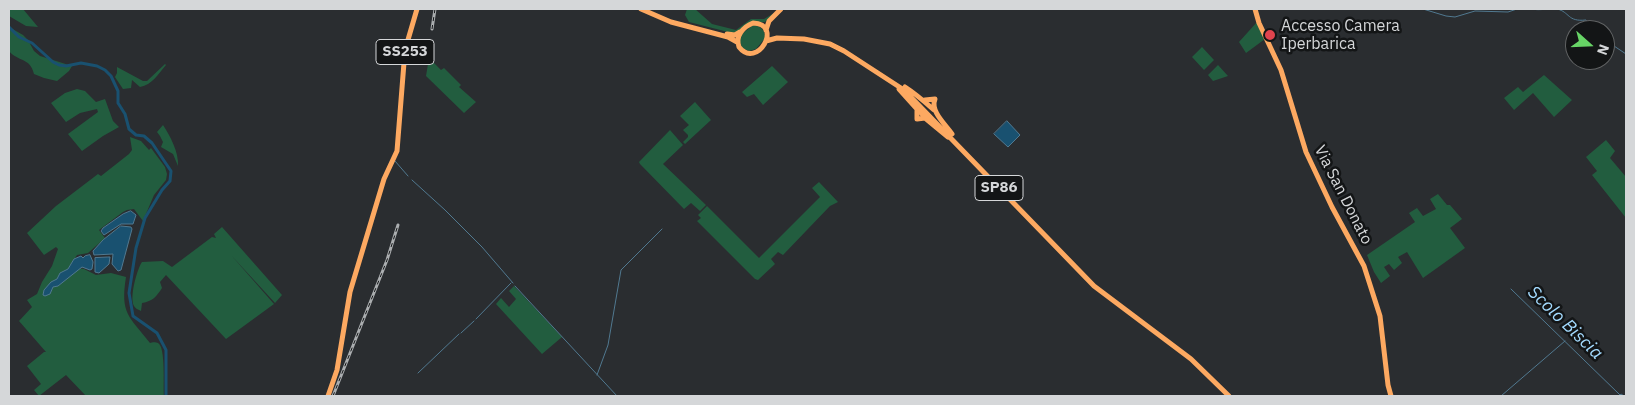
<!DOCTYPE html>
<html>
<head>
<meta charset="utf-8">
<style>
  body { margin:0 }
  #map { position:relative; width:1635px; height:405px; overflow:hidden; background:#2a2d30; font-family:"IBM Plex Sans",sans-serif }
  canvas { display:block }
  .frame { position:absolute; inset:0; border:10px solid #d5d7d9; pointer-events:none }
  .north { position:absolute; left:1565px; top:20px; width:50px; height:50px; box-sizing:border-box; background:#131516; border:1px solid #616364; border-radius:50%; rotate:110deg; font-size:14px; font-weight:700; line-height:20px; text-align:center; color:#d5d7d9 }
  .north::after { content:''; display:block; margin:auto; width:18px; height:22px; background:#67d466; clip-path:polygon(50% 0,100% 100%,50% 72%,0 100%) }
</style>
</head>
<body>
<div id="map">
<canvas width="1635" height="405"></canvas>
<div class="frame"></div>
<div class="north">N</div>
</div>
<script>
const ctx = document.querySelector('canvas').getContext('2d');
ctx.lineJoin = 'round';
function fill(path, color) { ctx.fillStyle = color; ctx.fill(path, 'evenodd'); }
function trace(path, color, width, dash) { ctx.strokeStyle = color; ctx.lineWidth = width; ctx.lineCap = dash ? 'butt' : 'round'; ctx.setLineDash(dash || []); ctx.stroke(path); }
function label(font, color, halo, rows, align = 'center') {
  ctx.font = font + ' "IBM Plex Sans",sans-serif'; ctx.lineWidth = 5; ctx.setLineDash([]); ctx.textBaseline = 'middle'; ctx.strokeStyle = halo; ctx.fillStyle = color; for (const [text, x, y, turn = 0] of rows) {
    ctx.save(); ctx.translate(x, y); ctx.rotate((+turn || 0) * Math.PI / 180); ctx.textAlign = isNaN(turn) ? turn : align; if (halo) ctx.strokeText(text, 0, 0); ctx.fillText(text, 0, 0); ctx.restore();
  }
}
fill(new Path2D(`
  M9,9H23L38,27L26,26L9,16Z
  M687,9H695L712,24L736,30L751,19H764L774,13L765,22H757L738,32L732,33L689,22L685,15Z
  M1257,22L1265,39L1246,53L1239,42Z
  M753,25C761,27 765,29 765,38L756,49L749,51L742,48L739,40L742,34Z
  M9,27L23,35L28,40L34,51L40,56L72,66L69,71L57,81L44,78L34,74C30,57 18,62 9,51Z
  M1202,47L1214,60L1204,70L1192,57Z
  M429,58L441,70L444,68L461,85L459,87L476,102L464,113L426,76Z
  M165,64L166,65C158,74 152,85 140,87L132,80L131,88L123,89L115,77L117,73V67L143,81H147Z
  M1218,65L1228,76L1213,81L1208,75Z
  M772,66L788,82L763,105L754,94L747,97L742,92Z
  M1544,75L1572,100L1554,117L1533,93L1514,110L1504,98L1518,87L1523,92Z
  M77,89L85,91L96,102L105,99L113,121L119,127L103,136L82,151L68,134L98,112L97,109L80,113L66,122L51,103L65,93Z
  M695,102L711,120L685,144L683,142L688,137V135L683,130L689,125L680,116Z
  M163,125C170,136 179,152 178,166L173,154L161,147L163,142L160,136L157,132Z
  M670,130L683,145L663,164L706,205L700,211L691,203L684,209L640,164L639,162Z
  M130,137L141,141L149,150L151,148L165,167L167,174L166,180L154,195L143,221L134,209L127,210L123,212L99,230L105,238L88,253L77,255L71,264L74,267L84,269L96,275L111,273L126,277C120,314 129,316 150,343C152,342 156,342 158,343C166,347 163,387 164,396H86L66,375L39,396L34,390L41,384L27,366L44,352H46L19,321L32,307L27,300L37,294L42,282L52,266L58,249L56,247L44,255L27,233L56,206L98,174L101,176L129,154L132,150Z
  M1606,140L1615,151L1610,158L1626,177V218L1592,175L1597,171L1586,157Z
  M819,182L838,202L830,206L783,255L778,252L771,259L775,264L758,280L755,279L697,221L701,218L698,215L707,206L759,258L820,197L812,188Z
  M1438,194L1447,205H1450L1462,219L1450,228L1465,248L1423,278L1407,252L1398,257L1402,263L1394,270L1389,264L1384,267L1390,276L1381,283L1374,272L1367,255L1415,222L1409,213L1417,208L1423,216L1436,209L1430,199Z
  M222,227L282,295L275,303L231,255L274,304L226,339L166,275L160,282L162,288C156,297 153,301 142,303L141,311C137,309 136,309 134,306C129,298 137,269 142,262L163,261L172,267L212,237L216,238L214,234Z
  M514,286L562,337L542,354L496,304L501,298L509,307L516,299L509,291Z`), '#225d3f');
const water = new Path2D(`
  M1007,121L1020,135L1008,147L994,134Z
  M131,211L136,215L133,224H121L104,235L101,231L103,228L123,214Z
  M121,226L131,227L132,229L121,270L118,271L112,264L113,254L94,255L93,251L103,240Z
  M90,255L93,262L92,269L90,270L82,267L58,286L53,287L50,294L45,296L43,295L44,290L51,282L57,279L60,273L68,269L74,259L81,256L83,258L85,256Z
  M108,257H110L109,264L99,273L95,272V258Z`);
fill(water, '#195170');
trace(water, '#517990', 1);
trace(new Path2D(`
  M1423,9L1446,16L1455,17L1475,11L1508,12L1517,9
  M1532,9C1540,11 1549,8 1557,9C1570,12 1567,22 1586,20L1592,30
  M1605,40L1626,54
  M395,161L408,176
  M412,180L445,210L482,247L513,283
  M515,286L617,396
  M1511,289L1619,394L1620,395L1621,394L1624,396
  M476,319L511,283
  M461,333L474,321
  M418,373L459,334
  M597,375L608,345L621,270L662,229
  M1501,396L1565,341`), '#517990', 1);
trace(new Path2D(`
  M9,27L19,37L32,43L53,62L59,65L66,66L81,63L97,66L105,70L111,76L118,91V103L125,114L129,129L136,135L144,136L152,143L171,171L170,181L162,190L145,218L136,248L129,293L133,316L157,333L166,350V396`), '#195170', 3);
trace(new Path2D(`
  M641,9L671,22L728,37L737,42
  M1255,9L1259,23L1281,70L1306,152L1332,207L1364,266L1380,316L1388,385L1391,396
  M753,23C784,24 757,70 739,47C735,36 743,27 753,23Z
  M766,30L769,21L781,9
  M727,34L735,35L740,32
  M766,41L777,38L804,39L830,44L844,51L904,90L1094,286L1191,359L1229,396
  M905,87C916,94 925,102 934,110
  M899,89L917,109V119L925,118
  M925,100L935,99C930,111 945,124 952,134
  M919,111L923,112L922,114L925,118L948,137
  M328,396L337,370L350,292L384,179L397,151L405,50L417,9`), '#fda961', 5);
const rail = new Path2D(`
  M432,29L435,9
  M333,396L387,260L398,225`);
trace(rail, '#abaeb0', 3);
trace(rail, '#131516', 1, [4]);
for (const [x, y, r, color] of [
  [1270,35,6,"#e0444e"]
]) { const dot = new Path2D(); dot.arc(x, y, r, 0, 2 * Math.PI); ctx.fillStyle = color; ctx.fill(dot); trace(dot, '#131516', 2); }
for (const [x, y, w] of [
  [405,52,58],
  [999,188,48]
]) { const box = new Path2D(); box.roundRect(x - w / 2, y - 12.5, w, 25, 4); ctx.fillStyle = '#131516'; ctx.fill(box); trace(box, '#d5d7d9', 1); }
label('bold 15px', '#d5d7d9', null, [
  ["SS253",405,52],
  ["SP86",999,188]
]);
label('16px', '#d5d7d9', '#131516', [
  ["Accesso Camera",1281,26],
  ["Iperbarica",1281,44]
], 'left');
label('16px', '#d5d7d9', '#131516', [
  ["Via San Donato",1343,195,63]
]);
label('italic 18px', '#a3dafe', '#131516', [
  ["Scolo Biscia",1565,323,44]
]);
</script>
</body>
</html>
